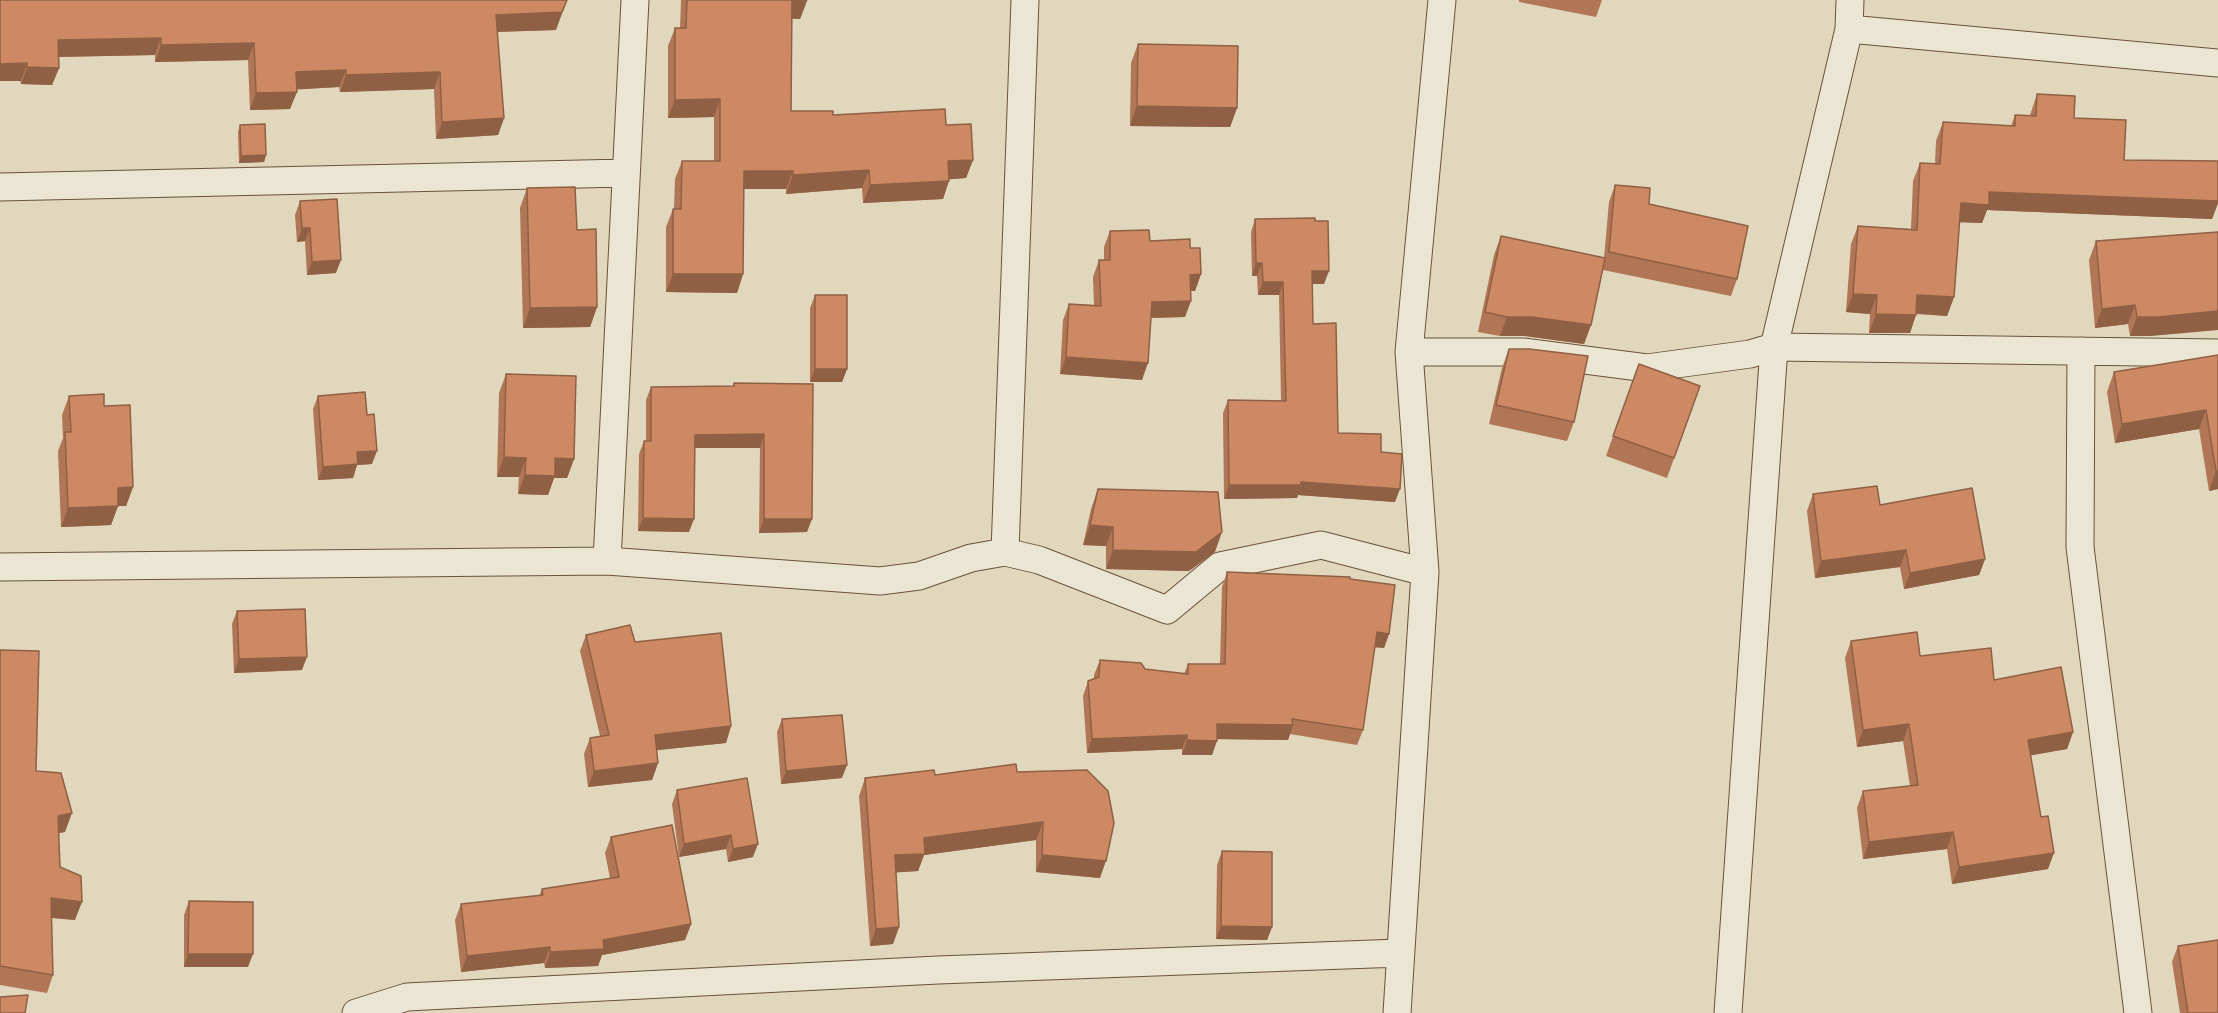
<!DOCTYPE html>
<html>
<head>
<meta charset="utf-8">
<style>
  body { margin:0 }
  canvas { display:block; background:#e0d7bc }
</style>
</head>
<body>
<canvas width="2218" height="1013"></canvas>
<script>
const ctx = document.querySelector('canvas').getContext('2d');
ctx.lineJoin = 'round';
function trace(path, color, width, dash) { ctx.strokeStyle = color; ctx.lineWidth = width; ctx.lineCap = dash ? 'butt' : 'round'; ctx.setLineDash(dash || []); ctx.stroke(path); }
function fill(path, color) { ctx.fillStyle = color; ctx.fill(path, 'evenodd'); }
const street = new Path2D(`
  M1849,29L2218,63
  M0,187L626,173
  M2081,351L2080,547L2138,1013
  M1409,352H1523L1647,368L1750,354L1774,347L2218,353
  M1005,552L1025,0
  M607,561L635,0
  M0,567L607,561L880,581L919,576L971,558L1005,552L1039,560L1167,610L1220,566L1321,545L1425,572
  M356,1013L407,997L938,970L1400,953
  M1397,1013L1425,572L1409,352L1442,0
  M1728,1013L1774,347L1849,29L1850,0`);
trace(street, '#6b513a', 29);
trace(street, '#ebe5d3', 27);
fill(new Path2D(`
  M0,0L556,30L497,32L504,118L498,135L436,139L434,89L340,92L339,87L297,89L290,109L250,110L248,60L155,62V55L59,57V68L52,85L21,84Z
  M681,0H807L800,19H792L791,111L946,125L973,160L966,178L949,179L943,199L863,203L862,188L786,194V189H744L743,274L737,293L666,292V227L673,209H674L675,179L682,161H714V117L668,118V46L675,28H680Z
  M1519,0H1602L1596,17L1519,2Z
  M1138,44L1237,108L1230,127L1130,126L1131,63Z
  M2037,94L2074,118L2124,160L2218,161V203L2212,219L1987,210L1982,223L1959,222L1954,297L1947,316L1916,314L1910,333H1869L1870,314L1846,312L1851,244L1858,226L1911,229L1913,181L1920,163L1935,164L1936,141L1943,122L2011,126L2015,115H2030Z
  M240,125L266,155L264,162L239,163L238,132Z
  M1615,185L1649,204L1737,279L1731,296L1603,270L1591,325L1584,344L1525,336H1500L1478,332L1494,255L1501,236L1604,258L1609,202Z
  M527,188L577,230L597,307L590,327L523,328L520,208Z
  M300,201L336,273L307,275L305,241L297,242L295,215Z
  M1255,219L1324,284H1312L1313,324L1338,433L1381,452L1395,502L1298,495L1297,498L1224,499L1223,413L1228,400L1281,401L1279,295H1258L1257,276H1252L1251,232Z
  M1110,231L1150,241L1190,248L1201,274L1195,291H1190L1185,317L1151,318L1142,380L1060,374L1063,320L1069,304L1094,305L1093,277L1099,260H1104V247Z
  M2218,232L2151,336H2130L2128,324L2095,328L2089,260L2096,241Z
  M815,295L847,369L842,382H810V308Z
  M1509,349L1574,422L1567,441L1489,424L1502,368Z
  M2218,355V489L2209,491L2199,429L2115,443L2107,392L2114,372Z
  M1639,364L1700,386L1667,478L1606,456Z
  M506,374L574,459L567,478H554L548,495L518,494L519,477H497L499,393Z
  M734,383L813,384L807,532L759,533L760,448H695L689,532L638,531L639,454L644,441H646V400L651,387L733,386Z
  M69,396L104,406L133,487L126,506H118L111,525L61,527L58,451L63,438L62,415Z
  M318,396L367,415L372,464L357,465L353,478L318,480L313,409Z
  M1098,489L1215,552L1189,571L1106,569V546L1083,545L1091,509Z
  M1813,494L1880,505L1985,559L1979,575L1904,589L1900,567L1815,578L1807,511Z
  M1227,572L1350,579L1389,634L1384,648L1375,647L1363,730L1357,745L1290,734L1288,740L1217,739L1212,755H1182V749L1087,753L1083,696L1088,681L1094,679V675L1100,660L1145,669L1184,674L1188,664H1220L1222,587Z
  M237,611L302,670L234,673L232,624Z
  M586,635L635,642L731,726L726,743L657,750L658,763L652,780L588,787L584,754L590,738L600,736L580,651Z
  M1851,641L1920,656L1994,680L2073,732L2067,749L2030,755L2048,869L1952,884L1947,849L1863,859L1857,808L1863,791L1910,786L1903,741L1857,747L1845,658Z
  M0,650L36,771L65,832L58,833L60,867L75,920L51,918L53,975L47,993L0,985Z
  M782,719L842,778L781,784L777,732Z
  M1017,772L1100,878L1036,872V840L924,855L918,871L896,872L899,927L893,944L870,946L859,796L865,778Z
  M747,778L753,857L728,862L726,849L679,857L672,804L677,790Z
  M611,837L691,924L685,940L602,955L598,966L545,968L544,963L461,972L455,920L461,904L539,896L542,889L610,878L605,853Z
  M1222,851L1272,927L1267,940L1216,939L1217,865Z
  M189,901L248,967H184V915Z
  M2178,946L2218,1013H2180L2172,962Z`), '#b07655');
fill(new Path2D(`
  M567,0L556,30L490,32L496,15Z
  M792,0L807,1L800,19L785,18Z
  M161,38L155,55L52,57L58,40Z
  M254,43L248,60L155,62L161,45Z
  M27,63L21,81H0V64Z
  M27,67L59,68L52,85L21,84Z
  M346,70L339,87L290,90L296,72Z
  M440,72L434,89L340,92L346,75Z
  M297,92L290,109L250,110L256,93Z
  M720,99L714,117L668,118L675,100Z
  M1137,106L1237,108L1230,127L1130,126Z
  M504,118L498,135L436,139L442,122Z
  M266,155L264,162L239,163L241,156Z
  M973,160L966,178L941,180L948,161Z
  M869,170L862,188L786,194L793,175Z
  M744,171H793L786,189H737Z
  M949,181L943,199L863,203L870,185Z
  M1989,192L2218,201V203L2212,219L1987,210L1982,223L1954,222L1961,203Z
  M302,228H310L305,241L297,242Z
  M341,260L336,273L307,275L312,262Z
  M1256,263H1262L1257,276H1252Z
  M1312,271H1329L1324,284H1307Z
  M673,274H743L737,293L666,292Z
  M1201,274L1195,291H1184L1190,275Z
  M1263,282H1283L1279,295H1258Z
  M1853,294L1877,295L1870,314L1846,312Z
  M1917,295L1954,297L1947,316L1911,313Z
  M1191,301L1185,317L1146,318L1152,302Z
  M2135,305L2128,324L2095,328L2102,309Z
  M597,307L590,327L523,328L530,308Z
  M2218,311V330L2151,336H2130L2137,317Z
  M1876,314L1916,315L1910,333H1869Z
  M1507,317H1532L1591,325L1584,344L1525,336H1500Z
  M1066,357L1148,363L1142,380L1060,374Z
  M815,369H847L842,382H810Z
  M2206,410L2199,429L2115,443L2122,424Z
  M764,434L760,448H690L695,435Z
  M377,451L372,464L357,465L353,478L318,480L323,467L357,452Z
  M504,457L526,458L519,477H497Z
  M555,458L574,459L567,478H554L548,495L518,494L525,475Z
  M2216,471H2218V489L2209,491Z
  M1301,482L1400,489L1395,502L1298,495L1297,498L1224,499L1229,485Z
  M133,487L126,506H118L111,525L61,527L68,508L118,488Z
  M643,518L694,519L689,532L638,531Z
  M764,519H812L807,532L759,533Z
  M1090,525L1113,527L1106,546L1083,545Z
  M1222,532L1215,552L1189,571L1106,569L1113,550Z
  M1906,550L1900,567L1815,578L1821,561Z
  M1985,559L1979,575L1904,589L1910,573Z
  M1377,632L1389,634L1384,648L1372,647Z
  M307,657L302,670L234,673L239,659Z
  M1217,724L1293,725L1288,740L1212,739Z
  M1909,724L1903,741L1857,747L1863,730Z
  M731,726L726,743L649,751L655,735Z
  M2073,732L2067,749L2022,757L2028,740Z
  M1187,735L1182,749L1087,753L1092,739Z
  M1187,740L1217,741L1212,755H1182Z
  M658,763L652,780L588,787L594,771Z
  M847,765L842,778L781,784L786,771Z
  M72,813L65,832L51,834L58,816Z
  M1043,822L1036,840L924,855L918,871L889,873L895,855L924,838Z
  M1953,832L1947,849L1863,859L1869,842Z
  M731,835L726,849L679,857L684,844Z
  M758,844L753,857L728,862L733,849Z
  M2054,853L2048,869L1952,884L1959,867Z
  M1042,855L1106,861L1100,878L1036,872Z
  M51,898L82,902L75,920L44,917Z
  M691,924L685,940L602,955L598,966L545,968L550,952L603,940Z
  M1221,926L1272,927L1267,940L1216,939Z
  M899,927L893,944L870,946L876,929Z
  M550,947L544,963L461,972L467,956Z
  M188,954H253L248,967H184Z`), '#906045');
const building = new Path2D(`
  M0,0H567L562,12L496,15L504,118L442,122L440,72L346,75V70L296,72L297,92L256,93L254,43L161,45V38L58,40L59,68L27,67V63L0,64Z
  M687,0H807H792L791,111H833V115L945,109L946,125L971,124L973,160L948,161L949,181L870,185L869,170L793,175V171H744L743,274H673V209H681L682,161H720V99L675,100V28H686Z
  M1138,44L1238,46L1237,108L1137,106Z
  M2037,94L2075,96L2074,118L2126,120L2124,160L2218,161V201L1989,192V205L1961,203L1954,297L1917,295L1916,315L1876,314L1877,295L1853,294L1858,226L1917,230L1920,163L1940,164L1943,122L2015,126V115L2036,116Z
  M265,124L266,155L241,156L240,125Z
  M1615,185L1650,188L1649,204L1748,226L1737,279L1609,252Z
  M575,187L577,230L596,229L597,307L530,308L527,188Z
  M337,199L341,260L312,262L310,228H302L300,201Z
  M1315,218V221H1328L1329,271H1312L1313,324L1336,323L1338,433L1381,434V452L1402,454L1400,489L1301,482V485H1229L1228,400L1286,401L1283,282H1263L1262,263H1256L1255,219Z
  M1149,230L1150,241L1190,239V248H1200L1201,274L1190,275L1191,301L1152,302L1148,363L1066,357L1069,304L1101,306L1099,260H1110V231Z
  M2218,232V311L2158,317H2137L2135,305L2102,309L2096,241Z
  M1501,236L1605,258L1591,325L1532,317H1507L1485,312Z
  M815,295H847V369H815Z
  M1509,349H1529L1588,356L1574,422L1496,405Z
  M2218,355V471H2216L2206,410L2122,424L2114,372Z
  M1639,364L1700,386L1674,458L1613,436Z
  M506,374L576,376L574,459L555,458V476L525,475L526,458L504,457Z
  M734,383L813,384L812,519H764V434L695,435L694,519L643,518L644,441H651V387L734,386Z
  M365,392L367,415L374,414L377,451L357,452L358,464L323,467L318,396Z
  M104,394V406L130,405L133,487L118,488V506L68,508L65,432H71L69,396Z
  M1877,486L1880,505L1972,488L1985,559L1910,573L1906,550L1821,561L1813,494Z
  M1098,489L1218,492L1222,532L1196,552L1113,550V527L1090,525Z
  M1227,572L1350,577V579L1395,585L1389,634L1377,632L1363,730L1292,719L1293,725L1217,724V741L1187,740V735L1092,739L1088,681L1099,677L1100,660L1141,663L1145,669L1188,674V664H1225Z
  M305,609L307,657L239,659L237,611Z
  M630,625L635,642L721,633L731,726L655,735L658,763L594,771L590,738L609,735L586,635Z
  M1917,632L1920,656L1991,648L1994,680L2061,667L2073,732L2028,740L2041,817L2048,816L2054,853L1959,867L1953,832L1869,842L1863,791L1918,785L1909,724L1863,730L1851,641Z
  M0,650L39,651L36,771L61,773L72,813L58,816L60,867L81,876L82,902L51,898L53,975L0,966Z
  M842,715L847,765L786,771L782,719Z
  M1016,764L1017,772L1087,770L1108,791L1114,823L1106,861L1042,855L1043,822L924,838L925,854L895,855L899,927L876,929L865,778L934,770L935,775Z
  M747,778L758,844L733,849L731,835L684,844L677,790Z
  M672,825L691,924L603,940L604,949L550,952V947L467,956L461,904L543,895L542,889L619,877L611,837Z
  M1222,851L1272,852V927L1221,926Z
  M189,901L253,902V954H188Z
  M2218,940V1013H2188L2178,946Z
  M28,995L25,1013H0V997Z`);
fill(building, '#cd8963');
trace(building, '#906045', 1.5);
</script>
</body>
</html>
